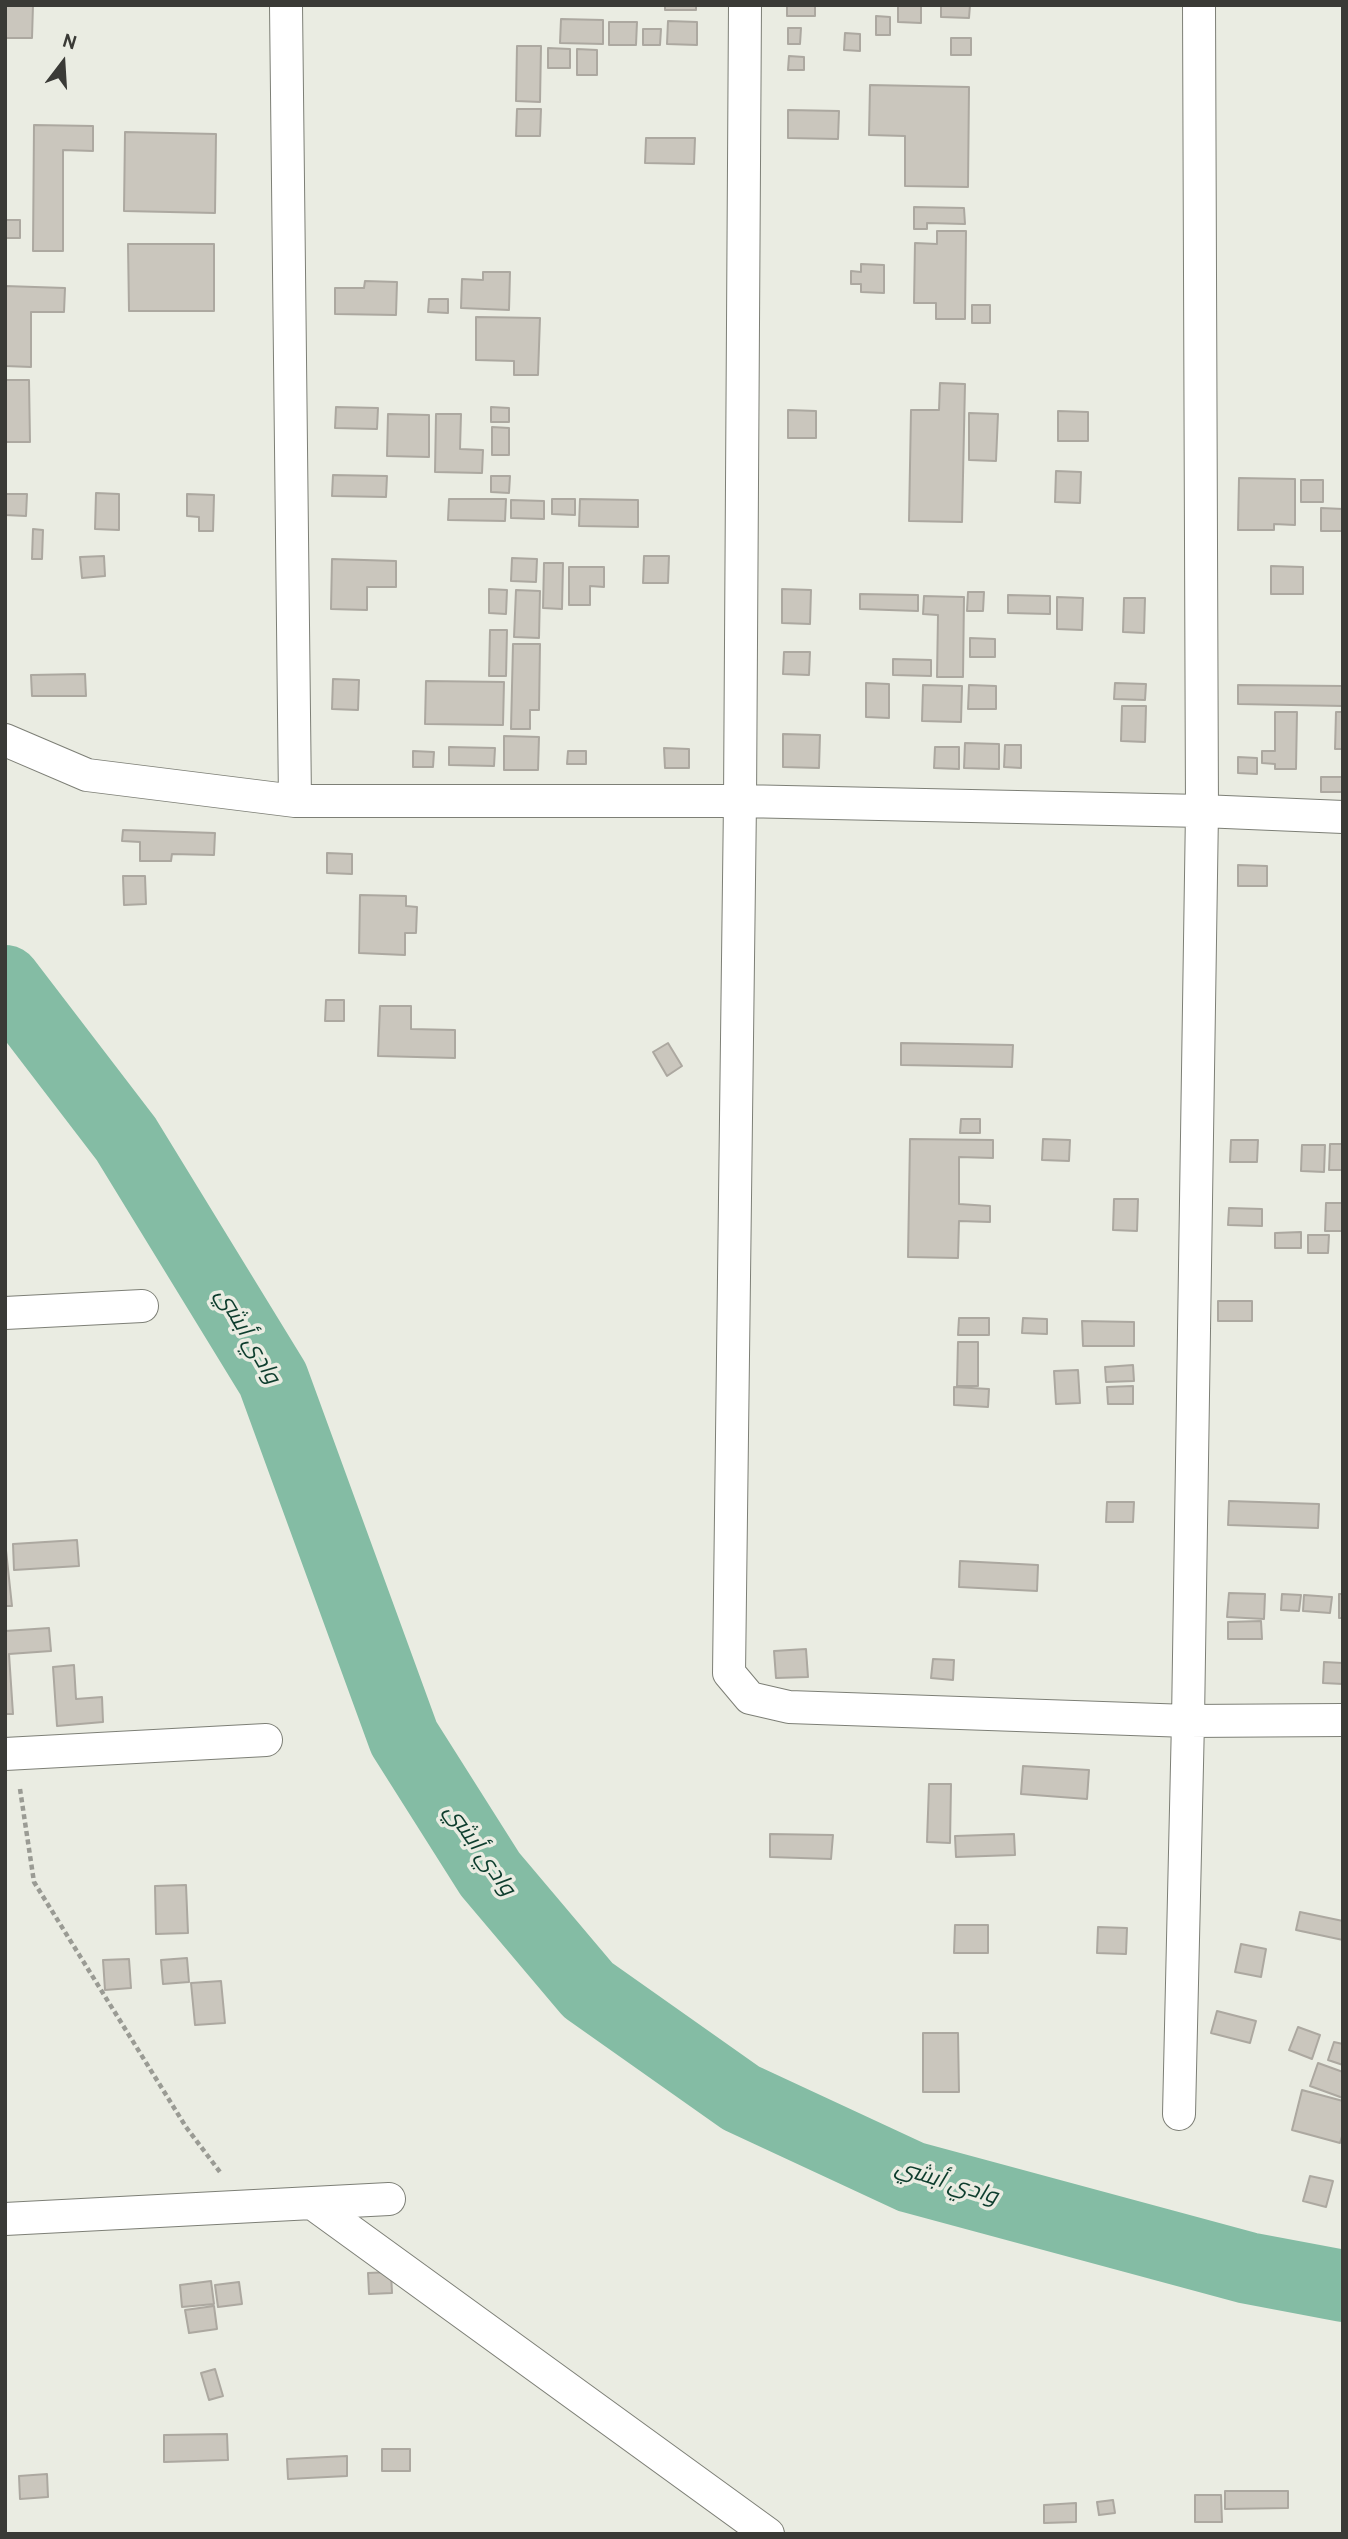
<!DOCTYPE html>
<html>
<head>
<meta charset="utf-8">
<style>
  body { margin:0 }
  #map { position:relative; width:1348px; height:2539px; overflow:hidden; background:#eaece2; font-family:Overpass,sans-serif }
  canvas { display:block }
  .frame { position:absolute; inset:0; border:7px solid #3a3a36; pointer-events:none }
  .north { position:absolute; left:28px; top:28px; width:70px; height:70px; -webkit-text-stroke:5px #eaece2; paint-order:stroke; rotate:17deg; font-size:19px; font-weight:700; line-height:28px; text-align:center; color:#3a3a36 }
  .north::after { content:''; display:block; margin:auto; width:24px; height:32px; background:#3a3a36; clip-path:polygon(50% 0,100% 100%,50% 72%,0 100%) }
</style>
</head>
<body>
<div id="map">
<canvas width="1348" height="2539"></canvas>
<div class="frame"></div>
<div class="north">N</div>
</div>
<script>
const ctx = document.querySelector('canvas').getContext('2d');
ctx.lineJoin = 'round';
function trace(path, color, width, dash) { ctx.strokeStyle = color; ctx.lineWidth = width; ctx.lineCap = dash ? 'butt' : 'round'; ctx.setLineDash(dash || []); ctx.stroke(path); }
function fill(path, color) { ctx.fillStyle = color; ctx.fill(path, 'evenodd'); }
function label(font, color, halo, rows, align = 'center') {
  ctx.font = font + ' Overpass,Cairo,sans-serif'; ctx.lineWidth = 7; ctx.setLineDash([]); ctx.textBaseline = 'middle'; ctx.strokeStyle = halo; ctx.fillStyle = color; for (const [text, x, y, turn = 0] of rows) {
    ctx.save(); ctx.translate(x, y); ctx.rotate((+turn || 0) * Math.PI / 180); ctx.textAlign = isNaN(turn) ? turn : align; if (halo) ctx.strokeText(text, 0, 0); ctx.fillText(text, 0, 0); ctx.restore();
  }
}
trace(new Path2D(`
  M5,981L126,1139L273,1379L404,1738L490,1874L588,1990L741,2098L911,2177L1248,2268L1343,2286`), '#84bca4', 72);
const building = new Path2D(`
  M5,5H33L32,38H5Z
  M665,5H696V10H665Z
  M787,5H815V16H787Z
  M898,5H921V23L898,22Z
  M941,5H970L969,18L941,17Z
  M876,16L890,17V35H876Z
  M561,19L603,20V44L560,43Z
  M668,21L697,22V45L667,44Z
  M609,22H637L636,45H609Z
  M788,28H801L800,44H788Z
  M643,29H661L660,45H643Z
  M845,33L860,34V51L844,50Z
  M951,38H971V55H951Z
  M517,46H541L540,102L516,101Z
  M548,48L570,49V68H548Z
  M577,49L597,50V75H577Z
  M789,56L804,57V70H788Z
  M870,85L969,87L968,187L905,186V136L869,135Z
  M517,109H541L540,136H516Z
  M788,110L839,111L838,139L788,138Z
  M34,125L93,126V151L63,150V251H33Z
  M125,132L216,134L215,213L124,211Z
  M646,138H695L694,164L645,163Z
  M914,207L964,208L965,224L927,223V229H914Z
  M5,220H20V238H5Z
  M937,231H966L965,319H936V303H914L915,243L937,244Z
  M128,244H214V311H129Z
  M861,264L884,265V293L861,292V284H851V271L861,272Z
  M483,272H510L509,310L461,308L462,279L483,280Z
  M365,281L397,282L396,315L335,314V288H364Z
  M5,286L65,288L64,312H31V367L5,366Z
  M429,299H448V313L428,312Z
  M972,305H990V323H972Z
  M476,317L540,318L538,375H514V361L476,360Z
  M5,380H29L30,442H5Z
  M940,383L965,384L962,522L909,521L911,410H939Z
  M336,407L378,408L377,429L335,428Z
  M491,407L509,408V422H491Z
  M788,410L816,411V438H788Z
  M1058,411L1088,412V441H1058Z
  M969,413L998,414L996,461L969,460Z
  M388,414L429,415V457L387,456Z
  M436,414H461L460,449L483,450L482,473L435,472Z
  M492,427L509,428V455H492Z
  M1056,471L1081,472L1080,503L1055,502Z
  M333,475L387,476L386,497L332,496Z
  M491,476H510L509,493L491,492Z
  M1239,478L1295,479V525L1274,524V530H1238Z
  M1301,480H1323V502H1301Z
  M96,493L119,494V530L95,529Z
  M5,494H27L26,516L5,515Z
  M187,494L214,495L213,531H199V517L187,516Z
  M449,499H506L505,521L448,520Z
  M552,499H575V515L552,514Z
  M580,499L638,500V527L579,526Z
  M511,500L544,501V519L511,518Z
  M1321,508L1343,509V531H1321Z
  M33,529L43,530L42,559H32Z
  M104,556L105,576L82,578L80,557Z
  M644,556H669L668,583H643Z
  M512,558L537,559L536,582L511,581Z
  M332,559L396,561V587H367V610L331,609Z
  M544,563H563L562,609L543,608Z
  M1271,566L1303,567V594H1271Z
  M569,567H604V587L590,586V605H569Z
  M489,589L507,590L506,614L489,613Z
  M782,589L811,590L810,624L782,623Z
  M516,590L540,591L539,638L514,637Z
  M968,592H984L983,611H967Z
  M860,594L918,595V611L860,609Z
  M1008,595L1050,596V614L1008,613Z
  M924,596L964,597L963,677H937L938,615L923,614Z
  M1057,597L1083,598L1082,630L1057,629Z
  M1124,598H1145L1144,633L1123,632Z
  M490,630H507L506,676H489Z
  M970,638L995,639V657H970Z
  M513,644H540L539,710H530V729H511Z
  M784,652H810L809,675L783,674Z
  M893,659L931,660V676L893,675Z
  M85,674L86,696H32L31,675Z
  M333,679L359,680L358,710L332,709Z
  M426,681L504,682L503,725L425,724Z
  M866,683L889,684V718L866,717Z
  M1115,683L1146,684L1145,700L1114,699Z
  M923,685L962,686L961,722L922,721Z
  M969,685L996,686V709H968Z
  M1238,685L1343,686V706L1238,704Z
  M1122,706H1146L1145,742L1121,741Z
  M1275,712H1297L1296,769H1275V764L1262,763V751H1275Z
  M1336,712H1343V749H1335Z
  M783,734L820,735L819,768L783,767Z
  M504,736L539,737L538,770H504Z
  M965,743L999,744V769L964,768Z
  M1005,745H1021V768L1004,767Z
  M449,747L495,748L494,766L449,765Z
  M935,747H959V769L934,768Z
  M664,748L689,749V768H665Z
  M413,751L434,752L433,767H413Z
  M568,751H586V764H567Z
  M1238,757L1257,758V774L1238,773Z
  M1321,777H1342V792H1321Z
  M123,830L215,833L214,855L172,854L171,861H140V842L122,841Z
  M327,853L352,854V874L327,873Z
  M1238,865L1267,866V886H1238Z
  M123,876H145L146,904L124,905Z
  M360,895L406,896V906L417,907L416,933H405V955L359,953Z
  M326,1000H344V1021H325Z
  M380,1006H411V1029L455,1030V1058L378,1056Z
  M668,1043L682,1066L667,1076L653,1052Z
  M901,1043L1013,1045L1012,1067L901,1065Z
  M961,1119H980V1133H960Z
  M910,1139L993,1140V1158L959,1157V1204L990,1206V1222L959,1221L958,1258L908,1257Z
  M1043,1139L1070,1140L1069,1161L1042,1160Z
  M1231,1140H1258L1257,1162H1230Z
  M1330,1144H1343V1170H1329Z
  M1302,1145H1325L1324,1172L1301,1171Z
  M1114,1199H1138L1137,1231L1113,1230Z
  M1326,1203H1343V1231H1325Z
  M1229,1208L1262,1209V1226L1228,1225Z
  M1301,1232V1248H1275V1233Z
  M1308,1235H1329L1328,1253H1308Z
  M1218,1301H1252V1321H1218Z
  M959,1318H989V1335H958Z
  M1023,1318L1047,1319V1334L1022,1333Z
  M1082,1321L1134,1322V1346H1083Z
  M958,1342H978V1386H957Z
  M1133,1365L1134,1381L1106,1382L1105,1367Z
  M1078,1370L1080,1403L1056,1404L1054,1371Z
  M1133,1386V1404H1108L1107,1387Z
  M954,1387L989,1389L988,1407L954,1405Z
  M1229,1501L1319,1504L1318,1528L1228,1525Z
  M1107,1502H1134L1133,1522H1106Z
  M77,1540L79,1566L14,1570L13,1544Z
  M5,1541L12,1606H5Z
  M960,1561L1038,1565L1037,1591L959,1587Z
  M1229,1593L1265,1594L1264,1619L1227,1617Z
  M1282,1594L1301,1595L1299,1611L1281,1610Z
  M1339,1594H1343V1618H1339Z
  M1304,1595L1332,1597L1330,1613L1303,1611Z
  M1261,1621L1262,1639H1228V1622Z
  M49,1628L51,1651L9,1654L13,1714H5V1631Z
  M806,1649L808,1677L776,1678L774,1651Z
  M933,1659L954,1660L953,1680L931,1678Z
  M1324,1662L1343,1663V1684L1323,1683Z
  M74,1665L76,1699L102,1697L103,1722L57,1726L53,1667Z
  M1023,1766L1089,1770L1087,1799L1021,1794Z
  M929,1784H951L950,1843L927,1842Z
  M770,1834L833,1835L831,1859L770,1857Z
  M1014,1834L1015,1855L956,1857L955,1836Z
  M186,1885L188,1933L156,1934L155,1886Z
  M1300,1912L1343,1921V1940L1296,1930Z
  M955,1925H988V1953H954Z
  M1098,1927L1127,1928L1126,1954L1097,1953Z
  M1241,1944L1266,1949L1261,1977L1235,1972Z
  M187,1958L189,1982L163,1984L161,1960Z
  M129,1959L131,1988L105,1990L103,1960Z
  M221,1981L225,2023L195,2025L191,1983Z
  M1217,2011L1256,2021L1250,2043L1211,2033Z
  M1298,2027L1320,2035L1312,2059L1289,2050Z
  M923,2033H958L959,2092H923Z
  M1334,2042L1343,2044V2065L1328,2060Z
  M1318,2063L1343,2072V2098L1310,2086Z
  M1302,2090L1343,2101V2133L1340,2143L1292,2130Z
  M1310,2176L1333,2181L1326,2207L1303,2201Z
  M391,2272L392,2293L369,2294L368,2273Z
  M211,2281L214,2304L182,2307L180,2285Z
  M239,2282L242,2304L218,2307L215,2285Z
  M214,2306L217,2329L189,2333L185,2310Z
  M215,2369L223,2396L209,2400L201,2373Z
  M227,2434L228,2460L164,2462V2435Z
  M382,2449H410V2471H382Z
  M347,2456V2476L288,2479L287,2459Z
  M47,2474L48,2497L20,2499L19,2476Z
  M1225,2491H1288V2508L1225,2509Z
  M1195,2495H1221L1222,2522H1195Z
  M1113,2500L1115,2513L1099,2515L1097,2502Z
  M1076,2503V2522L1044,2523V2505Z`);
fill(building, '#cac6bd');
trace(building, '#aca8a0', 2);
const minor = new Path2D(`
  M286,5L295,801
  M745,5L740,801L729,1673L750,1698L789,1707L1188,1721L1343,1720
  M5,740L87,775L295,801H740L1202,811L1343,817
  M5,1313L142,1306
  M5,1754L266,1740
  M1179,2114L1188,1721L1202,811L1199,5
  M312,2203L768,2534
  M5,2219L389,2199`);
trace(minor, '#7d7f76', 34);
trace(new Path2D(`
  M20,1789L34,1882L186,2127L220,2172`), '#9a9b94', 4.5, [5, 3.5]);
trace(minor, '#fff', 32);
label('italic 23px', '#0d3d2d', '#eaece2', [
  ["وادي أبشي",246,1337,60],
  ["وادي أبشي",478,1851,55],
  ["وادي أبشي",946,2184,17]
]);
</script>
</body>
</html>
